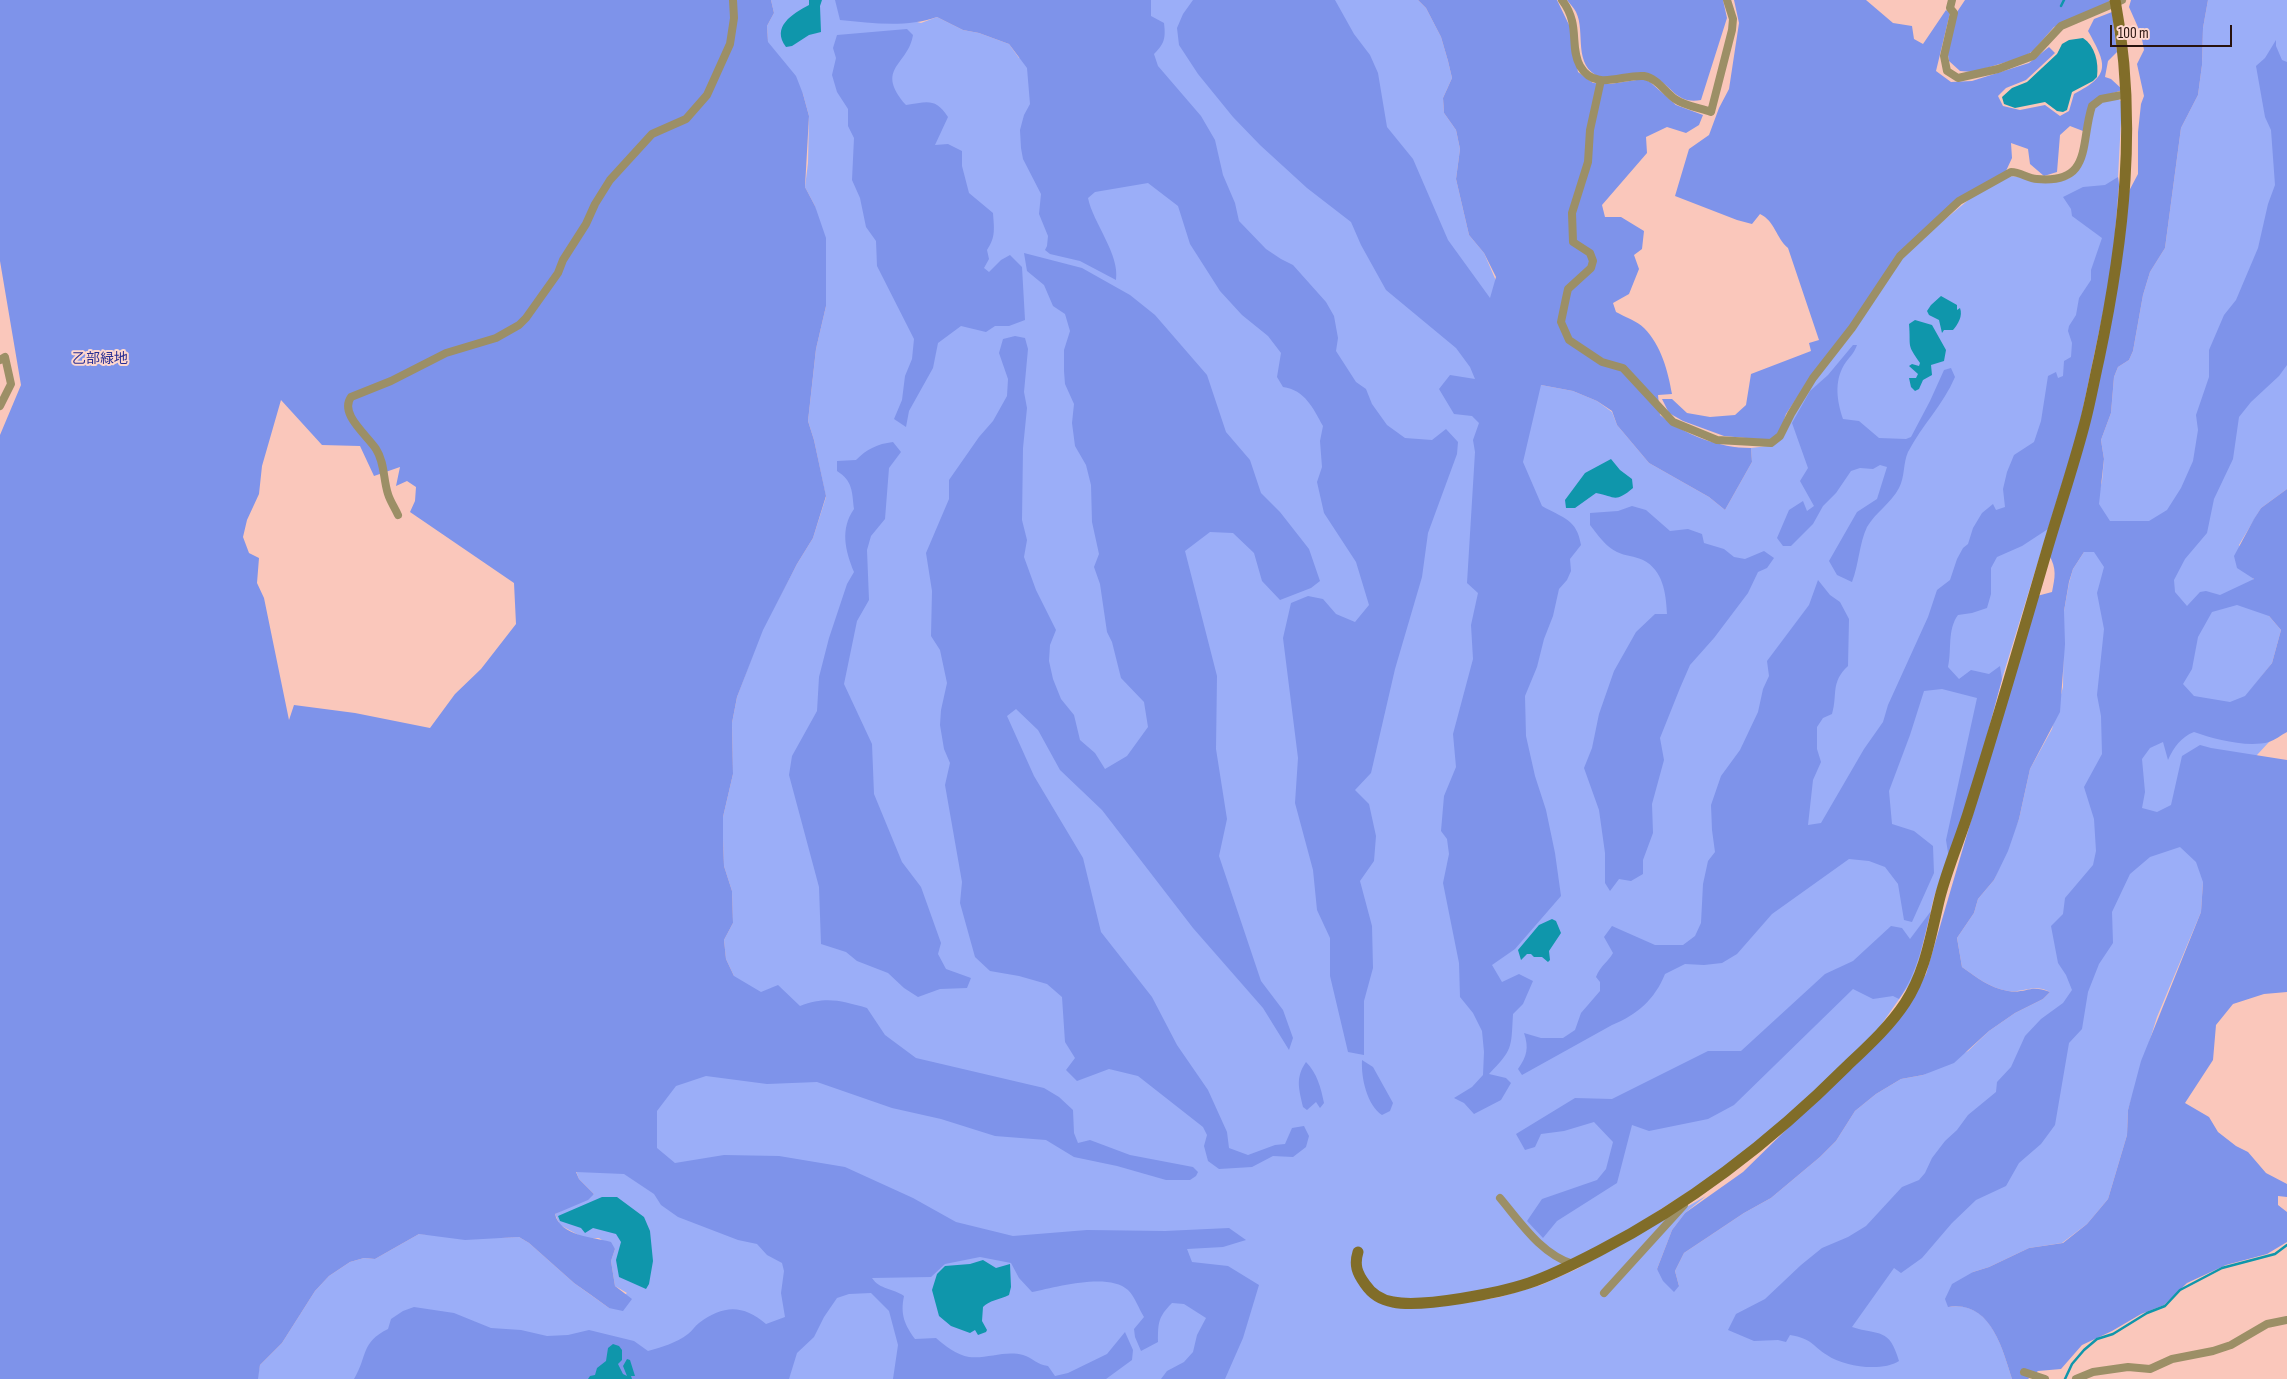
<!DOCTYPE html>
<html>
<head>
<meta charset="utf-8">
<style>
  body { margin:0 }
  #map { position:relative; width:2287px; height:1379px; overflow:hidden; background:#fac7bb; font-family:"Sofia Sans Condensed",sans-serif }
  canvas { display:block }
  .scale { position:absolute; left:2110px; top:25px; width:122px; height:22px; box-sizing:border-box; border:2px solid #28120d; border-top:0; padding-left:6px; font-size:15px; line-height:18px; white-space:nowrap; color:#28120d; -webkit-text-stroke:4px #fed7ce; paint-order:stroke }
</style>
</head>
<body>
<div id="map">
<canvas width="2287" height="1379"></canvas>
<div class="scale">100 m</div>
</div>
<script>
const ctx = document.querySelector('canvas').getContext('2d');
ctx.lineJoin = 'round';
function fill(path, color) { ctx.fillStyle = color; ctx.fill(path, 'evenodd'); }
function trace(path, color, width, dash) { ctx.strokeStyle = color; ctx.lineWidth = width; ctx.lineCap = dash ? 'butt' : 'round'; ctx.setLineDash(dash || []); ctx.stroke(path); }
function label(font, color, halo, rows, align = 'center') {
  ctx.font = font + ' "Sofia Sans Condensed","Noto Sans JP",sans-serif'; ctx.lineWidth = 4; ctx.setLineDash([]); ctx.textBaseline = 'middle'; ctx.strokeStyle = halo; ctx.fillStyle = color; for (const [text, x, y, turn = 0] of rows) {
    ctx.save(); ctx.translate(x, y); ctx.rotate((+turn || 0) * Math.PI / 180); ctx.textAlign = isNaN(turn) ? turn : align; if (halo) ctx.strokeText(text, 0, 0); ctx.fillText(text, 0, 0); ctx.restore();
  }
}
fill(new Path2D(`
  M771,0H835L921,23L937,17L963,30L979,33L1009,44L1019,58L1151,16V0H1418L1426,8L1441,37L1448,61L1452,78L1443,98L1444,113L1456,130L1460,149L1456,179L1469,235L1484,253L1541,385L1573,391L1597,401L1612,412L1617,425L1649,463L1709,497L1725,510L1752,462L1751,448L1768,446L1810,386L1853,333L1897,264L1914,245L1972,197L2009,176L2059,181L2070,178L2080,168L2086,154L2094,108L2099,103L2117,98L2122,102L2118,177L2119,185L2048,529L2002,679L1977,772L1934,897L1920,956L1911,982L1865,1048L1775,1130L1717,1173L1613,1240L1540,1275L1466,1303L1500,1297L1541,1285L1577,1269L1706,1196L1685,1213L1672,1230L1657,1269L1679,1286L1675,1271L1684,1253L1744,1213L1771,1198L1820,1157L1836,1141L1855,1111L1876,1094L1901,1079L1923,1075L1968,1051L1989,1031L2015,1013L2043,999L2050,992C2034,983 2024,993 2008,991C1990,988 1976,977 1962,967L1957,938L1974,913L1978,899L1994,880L2019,819L2030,769L2052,729L2063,687L2064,611L2069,583L2073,569L2084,552L2102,481L2104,459L2101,440L2111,413L2114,377L2118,367L2129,360L2133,351L2143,295L2150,272L2165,248L2181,128L2198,95L2202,65L2203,28L2208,0H2287V489L2261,508L2239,545L2269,616L2281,630L2272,663L2246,696L2269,742L2257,755L2203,882L2201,912L2157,1017L2128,1110L2127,1135L2108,1199L2087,1224L2062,1243L2029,1248L1989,1267L1973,1272L1949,1307C1990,1300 2002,1347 2012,1379H254L258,1375L260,1365L282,1343L315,1291L329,1276L350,1262L364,1258L375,1259L419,1234L493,1238L519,1237L529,1243L574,1283L609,1308L627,1293L615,1286L611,1261L615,1249L599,1238H584L560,1225L555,1214L594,1194L579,1179L576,1171L734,976L726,959L724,940L733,923L732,891L724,866L723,839V817L733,774L732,723L737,697L762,630L797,564L813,538L826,497L814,440L808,421L816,349L826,306L815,206L805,187L808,163L809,116L803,94L768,43L767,26L774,13Z`), '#9baef8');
fill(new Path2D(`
  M0,0H771L774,13L767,26L768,42L796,76L803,94L809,116L805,187L815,206L826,238V306L816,349L808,421L814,440L826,496L813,538L797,564L763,630L737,697L732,723L733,774L723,817V839L724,866L732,891L733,923L724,940L726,959L734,976L761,992L778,985L800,1006C827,996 841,1001 867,1008L885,1035L916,1058L1044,1088L1059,1097L1073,1110L1074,1133L1078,1143L1090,1140L1130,1155L1193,1167L1198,1172L1196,1176L1190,1180H1166L1117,1166L1074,1157L1046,1140L995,1136L941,1119L892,1108L817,1082L767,1084L706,1076L676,1086L657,1111V1148L675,1163L724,1155L779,1156L845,1167L913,1198L956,1222L1013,1236L1087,1230L1165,1231L1229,1228L1246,1240L1223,1247L1187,1249L1192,1262L1228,1266L1259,1285L1243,1338L1225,1379H1161L1167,1371L1184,1362L1193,1352L1197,1335L1206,1318L1184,1304L1172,1303C1158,1317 1158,1323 1158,1342L1141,1351L1135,1337L1134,1329L1144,1317C1139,1309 1135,1297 1128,1290C1109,1272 1056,1287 1032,1292L1019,1278L1011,1263L980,1257L945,1264L931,1277L872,1278C880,1290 893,1288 904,1296C900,1315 905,1325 915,1339L936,1338C945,1346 957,1355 969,1357C988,1359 1005,1350 1023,1355C1033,1358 1037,1365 1048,1366L1055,1376L1068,1373L1107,1354L1125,1332L1133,1350L1132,1360L1106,1379H893L898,1345L889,1311L871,1293L849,1294L837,1298L824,1317L814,1337L797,1353L789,1379H354C368,1356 360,1343 388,1329L391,1319L403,1311L414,1307L454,1313L491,1328L521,1330L547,1336L568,1335L589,1330L634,1341L648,1351C662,1347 676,1343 688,1334C692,1331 695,1326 699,1323C723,1305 743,1304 766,1324L785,1317L781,1293L784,1271L782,1263L767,1255L757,1244L738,1240L678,1217L661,1205L654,1194L624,1174L576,1172L579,1179L594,1194L588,1200L555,1214C560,1236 593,1237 611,1242L615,1249L611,1261L615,1286L632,1299L623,1311L609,1308L591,1295L574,1283L529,1243L519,1237L465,1240L419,1234L375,1259L364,1258L350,1262L329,1276L315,1291L282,1343L260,1365L258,1379H0V435L21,385L0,261ZM281,400L322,445L360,446L374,476L400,467L396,486L407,481L416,487L415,501L410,512L514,583L516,624L481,669L455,694L430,728L355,713L294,705L289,720L264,598L257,583L259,558L249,553L243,537L247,520L259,494L262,466Z
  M835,0H1151V16L1164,23C1166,39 1164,44 1154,54L1158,66L1201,116L1215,140L1223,175L1235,203L1239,221L1266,249L1281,259L1293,265L1326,302L1334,316L1338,338L1336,351L1356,382L1366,389L1372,404L1387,425L1405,438L1432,440L1446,429L1458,442L1457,454L1428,533L1422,577L1395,669L1371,773L1355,790L1369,804L1376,836L1374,861L1360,881L1372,926L1373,968L1364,1001V1055L1348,1052L1330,976V938L1317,910L1313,870L1295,803L1298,758L1283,638L1291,603L1308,596L1323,599L1336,614L1355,622L1369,605L1356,562L1324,513L1317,482L1322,467L1320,441L1323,426C1313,408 1305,390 1283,387L1277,377L1281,353L1268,336L1242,315L1220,291L1190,244L1178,206L1148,183L1095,192L1088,198C1093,223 1120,254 1116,280L1080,261L1050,254L1045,250L1047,246L1048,236L1039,214L1041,194L1023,159L1021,148L1020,130L1024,115L1030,104L1027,68L1009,44L979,33L963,30L937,17C906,28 872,23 840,20Z
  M1193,0H1335L1354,34L1370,55L1378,73L1387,127L1413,159L1448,240L1490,298L1496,277L1484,253L1469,235L1456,179L1460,149L1456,130L1444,113L1443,98L1452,78L1448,61L1441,37L1426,8L1418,0H1557L1571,29L1578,72L1593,83L1610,84L1643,79L1650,82L1676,105L1703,115L1699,125L1686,133L1667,127L1646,137L1647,153L1602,205L1605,217H1621L1644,231L1642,249L1634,255L1639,269L1629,294L1613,303L1616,312C1625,317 1637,321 1644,328C1661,345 1668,371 1672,394L1658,395L1660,415C1685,435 1719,448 1751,448L1752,462L1725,510L1709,497L1649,463L1617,425L1612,411L1597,401L1573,391L1541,385L1523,462L1542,506C1563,518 1577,519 1581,545L1570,559L1571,571L1567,580L1559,589L1553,616L1544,639L1537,667L1525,696L1526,736L1535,776L1546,810L1555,853L1561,896L1515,949L1492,965L1502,982L1519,974L1533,981L1523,1004L1513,1014C1511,1049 1513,1049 1489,1074L1506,1078L1511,1083L1501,1100L1474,1114L1464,1103L1454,1098L1472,1087L1483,1075L1484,1052L1482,1031L1473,1013L1460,997L1459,963L1443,883L1449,854L1447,839L1441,831L1444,796L1456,767L1453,734L1473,659L1471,625L1478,593L1467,583L1475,452L1473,440L1479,423L1472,416L1454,414L1439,389L1450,375L1475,379L1470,367L1456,348L1386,290L1361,245L1351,222L1307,188L1260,145L1233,117L1198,74L1179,45L1177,28L1183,14Z
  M1567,0H1723L1727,18L1701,100C1675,105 1671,83 1654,78C1640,75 1613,82 1600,77C1572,66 1586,32 1576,12C1574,8 1570,4 1567,0Z
  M1734,0H1866L1893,23L1912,26L1914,39L1923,44L1946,10L1950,13L1936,71L1951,82L1972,81L2029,63L2049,47L2055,53L2026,80L2006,88L1998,96L2003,106L2020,110L2045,105L2060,116L2069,111L2074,94C2111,75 2107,65 2088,31L2094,19L2112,12L2117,52L2108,61L2105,77L2111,79L2123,90L2103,96L2090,104L2083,131L2070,126L2060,135L2057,172L2044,176L2030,164L2028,149L2011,143L2012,158L2006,171L1963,197L1897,255L1850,326L1811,377L1786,414L1779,435L1768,440L1724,436L1683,421L1669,413L1662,399H1672L1687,413L1710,417L1735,415L1746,405L1751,374L1811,351L1809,343L1819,340L1788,248C1776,238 1775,221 1760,214L1752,224L1737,220L1675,196L1689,149L1709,135L1719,108L1729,89L1739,23Z
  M1965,0H2109L2110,3L2107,6L2054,27L2033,51L2023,57L1973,72L1960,71L1949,61L1947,49L1955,15Z
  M2131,0H2208L2203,28L2202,65L2198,95L2181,128L2165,248L2150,272L2143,295L2133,351L2129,360L2118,367L2114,377L2111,413L2101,440L2104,459L2099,504L2110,521H2149L2167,510L2181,488L2193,461L2198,430L2196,415L2209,377V350L2224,315L2236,300L2258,248L2268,204L2275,185L2271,130L2265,117L2256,66L2265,58L2276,40V46L2282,60L2287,62V365L2279,376L2251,402L2239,417L2233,459L2214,499L2207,533L2185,559L2174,580L2175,592L2187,606L2200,592L2206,591L2220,595L2254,579L2237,568L2234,556L2254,519L2261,508L2287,489V732C2281,735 2275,740 2269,742C2247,748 2214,739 2194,732C2181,737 2174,747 2168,760L2163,742L2150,748L2142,759L2145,792L2142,808L2157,812L2171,805L2182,756L2200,745L2211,748L2287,760V992L2264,994L2233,1004L2216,1025L2213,1060L2185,1103L2209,1117L2218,1132L2236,1146L2248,1152L2266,1173L2287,1184V1197L2278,1196V1205L2287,1212V1242L2267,1254L2226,1265L2187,1283L2164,1305L2141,1314L2112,1331L2082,1345L2061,1369L2038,1371L2028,1379H2012C2002,1347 1990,1300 1948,1307L1945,1299L1952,1284L1973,1272L1989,1267L2029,1248L2063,1243L2087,1224L2108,1199L2127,1135L2128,1110L2141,1061L2201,912L2203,882L2196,862L2180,847L2150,857L2130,874L2112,912L2113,943L2099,964L2088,992L2082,1029L2069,1043L2055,1125L2041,1144L2019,1163L2006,1186L1976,1200L1952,1223L1922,1258L1901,1273L1894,1268L1852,1327C1880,1336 1889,1327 1899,1361C1882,1372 1844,1367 1827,1355C1811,1345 1813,1339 1790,1335L1786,1342L1778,1340L1754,1341L1728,1330L1736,1314L1765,1299L1801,1265L1822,1248L1848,1237L1866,1226L1902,1187L1919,1180L1925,1173L1932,1158L1945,1141L1957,1130L1968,1115L1996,1092L1997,1082L2011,1067L2025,1036L2041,1019L2063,1003L2072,990L2066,975L2058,963L2051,926L2063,914L2065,898L2093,865L2096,851L2094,819L2084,787L2102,754L2101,716L2097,695L2104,629L2097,593L2104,567L2094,552H2084L2073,569L2069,582L2064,611L2065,644L2060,712L2030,769L2019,819L2008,851L1994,880L1978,899L1974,913L1957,938L1962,967C1976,977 1990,988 2008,991C2026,994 2030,984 2050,992L2043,999L2015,1013L1989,1031L1954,1063L1923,1075L1901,1079L1876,1094L1855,1111L1836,1141L1820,1157L1771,1198L1744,1213L1684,1253L1675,1271L1679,1286L1674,1292L1663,1281L1657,1269L1672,1230L1685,1213L1743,1172L1791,1125L1908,1006L1926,974L2037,596L2052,592C2055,577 2057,569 2049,555L2073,475L2129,191L2138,174V132L2141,104L2144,96L2137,64L2144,50L2141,34L2129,7ZM2237,605L2269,616L2281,630L2272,663L2245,696L2230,702L2194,696L2183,684L2192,669L2198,637L2212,612Z
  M907,29L913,35C908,66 874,68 906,105C927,102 935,97 948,117L935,145L948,144L962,151V166L969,193L993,213C994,228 996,237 987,250L989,259L984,268L989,272L1001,260L1010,255L1022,267L1025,320L1009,326H995L986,332L961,326L938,343L933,368L909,411L906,427L894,419L902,400L905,376L912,359L914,339L877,266L876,241L866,227L860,198L852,180L854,138L848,126V109L837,92L832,75L836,58L833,48L837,35Z
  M2118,177L2119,185L2112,270L2078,432L2048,529L2022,546L1997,557L1991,568V594L1987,608L1972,613L1958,615C1947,630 1952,650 1948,667L1959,679L1971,670L1989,674L2000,666L2002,679L1977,772L1949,859L1946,840L1977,698L1942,689L1924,691L1910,735L1889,791L1892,824L1914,831L1933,846L1934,873L1912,922L1904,920L1898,884L1885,867L1869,861L1849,859L1772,914L1737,954L1722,963L1704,965L1685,964L1665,974C1655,999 1637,1015 1612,1025L1522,1075L1518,1069C1527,1056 1529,1048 1524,1033L1541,1038H1563L1575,1030L1581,1013L1600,991V982L1596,977C1600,966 1608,962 1613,953L1604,937L1612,926L1655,945H1683L1695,936L1701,923L1703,884L1708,861L1715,852L1712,830L1711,805L1721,776L1740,750L1758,712L1763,689L1769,676L1767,661L1809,605L1818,580L1830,595L1840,602L1849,619L1848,666C1830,683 1838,694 1832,714L1823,718L1817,727V749L1821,762L1813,780L1808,825L1821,823L1864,749L1883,722L1888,705L1928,617L1937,590L1950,580L1957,559L1963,548L1968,544L1973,528L1982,513L1993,504L1996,510L2005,507L2003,489L2007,472L2014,455L2034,442L2041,421L2048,376L2056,372L2058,378L2063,376L2064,361L2071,357L2072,343L2068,331L2069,326L2076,315L2079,298L2091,280V270L2102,238L2072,216L2071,209L2063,197L2083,187L2105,185Z
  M1024,253L1082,268L1130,295L1155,315L1207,375L1226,432L1250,460L1261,493L1280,512L1309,549L1320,581L1311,588L1280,600L1262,581L1254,553L1233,533L1210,532L1185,551L1217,676L1216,749L1227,819L1219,856L1261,981L1283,1010L1293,1038L1289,1050L1263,1008L1193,928L1102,810L1060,770L1038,730L1016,709L1007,716L1034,776L1083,858L1101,932L1152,997L1177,1045L1208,1090L1227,1132L1229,1148L1248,1155L1275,1145L1285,1144L1292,1128L1304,1126L1309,1136L1306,1147L1293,1157L1273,1156L1252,1167L1219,1169L1208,1161L1204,1146L1207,1135L1203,1127L1138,1076L1109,1069L1077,1081L1066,1070L1075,1058L1065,1042L1062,997L1047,984L1019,976L990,971L975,957L960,903L962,882L945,785L950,763L944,749L940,725L941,710L947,683L940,650L931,636L932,591L926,553L949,499V480L979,437L993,421L1007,396L1008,379L999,353L1003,339L1015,336L1025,338L1028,349L1024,392L1027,408L1023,448L1022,520L1027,540L1024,557L1036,590L1056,630L1050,645L1049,661L1053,679L1061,699L1074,715L1080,740L1095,753L1105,769L1127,756L1148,727L1144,702L1121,678L1112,642L1107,632L1100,584L1094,567L1099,554L1092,522L1091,485L1086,465L1075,446L1072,423L1074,404L1065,384L1064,371V350L1070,331L1065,314L1053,306L1044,285L1027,271Z
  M1853,345H1857C1854,354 1849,357 1844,365C1834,382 1837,401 1843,419L1859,421L1879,438L1906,439L1911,437L1930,401L1944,370L1951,368L1955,377C1943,405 1922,425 1908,452C1903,463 1905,477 1899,488C1891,503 1875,513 1867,527C1859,544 1859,564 1852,582L1837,575L1829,561L1857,512L1877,499L1887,467L1880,465L1873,469L1860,468L1851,471L1836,493L1823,506L1813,524L1791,546H1783L1777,538L1789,510L1803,501L1807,511L1814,506L1800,481L1808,468L1792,423L1810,391L1828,375Z
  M893,442L901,452L889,468L885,519L871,536L867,550L869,600L857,621L844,684L872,744L874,794L902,862L921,887L941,943L938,954L946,969L971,978L967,988L940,989L918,997L904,988L888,973L857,961L846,952L821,944L819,887L789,775L792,756L817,711L819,677L829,638L847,584L854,572C845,550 840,529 854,509C852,492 853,481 837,471V461L856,460C867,449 877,444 893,442Z
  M1632,506L1646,510L1670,531L1688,529L1702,534L1704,543L1724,549L1734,557L1745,559L1764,551L1774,558L1767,568L1758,572L1748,593L1714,638L1690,665L1680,688L1660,738L1664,760L1652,804L1653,833L1643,860V874L1631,881L1619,879L1610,891L1605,883V853L1599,810L1584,768L1592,748L1599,714L1614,671L1636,632L1655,614H1667C1666,593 1663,570 1643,560C1635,556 1625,556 1617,552C1606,547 1597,534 1590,525V513L1618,511Z
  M1931,911C1923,942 1918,972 1899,999L1893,996L1873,999L1853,989L1734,1105L1708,1119L1649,1131L1632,1125L1617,1183L1557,1221L1543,1238L1527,1221L1542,1199L1597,1180L1606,1169L1613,1142L1594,1122L1564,1131L1541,1134L1535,1147L1525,1150L1516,1134L1575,1098L1612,1099L1708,1051H1741L1825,974L1853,961L1891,926L1902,928L1910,939Z
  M1362,1060L1373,1067L1393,1103L1390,1111L1382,1115C1367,1105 1361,1078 1362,1060Z
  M1306,1062C1317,1073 1321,1088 1324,1103L1320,1108L1316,1102L1307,1110L1303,1107C1299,1089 1295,1078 1306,1062Z`), '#7e93ea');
fill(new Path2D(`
  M809,0H822L820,6L821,32L809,35L792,46L786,47C771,27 792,14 809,5Z
  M2083,38C2095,46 2099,62 2097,77L2093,81L2072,92L2067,110L2063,112L2057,111L2045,102L2015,108L2004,104L2002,97L2012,88L2027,82L2057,54L2062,44L2069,40Z
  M1941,296L1957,305V310L1960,308C1963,316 1958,324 1953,330H1944L1942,333L1939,320L1929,315L1927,311L1931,305Z
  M1915,320L1932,325L1946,350L1944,361L1931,365L1932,375L1923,380L1919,389L1915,391L1911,387L1909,378H1916L1918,374L1909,366L1912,364L1919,366L1920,363C1906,343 1911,348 1909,324Z
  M1611,459L1620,470L1632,479L1633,488C1614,504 1615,496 1596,493L1575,508H1566L1565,500L1585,473Z
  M1552,919L1556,921L1561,933L1549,951L1550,960L1548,962L1542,957H1534L1531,954H1527L1521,960L1518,950L1539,925Z
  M602,1197H617L644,1217L650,1231L653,1261L649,1284L646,1289L619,1277L616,1260L621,1242L616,1234L593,1228L585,1233L581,1228L560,1221L558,1216Z
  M983,1260L996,1268L1010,1264L1011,1287L1009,1295C1001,1299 988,1301 983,1307L982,1321L987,1330L986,1332L978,1335L975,1330L970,1333L951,1326L939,1316L932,1290L937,1274L945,1266L970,1264Z
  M613,1344L619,1346L622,1350V1360L618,1364L623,1374L627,1376L623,1366L627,1359L630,1360L635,1376H631L632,1379H588L590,1376L595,1375L597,1368L606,1361L608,1348Z`), '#0f96ab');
trace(new Path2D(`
  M2061,6L2064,0
  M2065,1379L2072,1364L2084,1350L2097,1339L2113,1334L2147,1313L2165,1306L2180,1290L2222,1268L2275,1254L2287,1245`), '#0f96ab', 2.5);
trace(new Path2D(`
  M1562,0C1581,25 1569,46 1580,66C1595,92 1622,74 1644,76C1657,78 1665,92 1675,99C1685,106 1700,108 1711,112L1732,30L1733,19L1727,0
  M1952,0L1950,8L1954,13L1944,56L1947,71L1958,78L1998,69L2033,56L2061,26L2122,0
  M1601,80L1590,130L1588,162L1572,213L1573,242L1590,253L1593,261L1591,268L1568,289L1566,298L1561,322L1569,340L1602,362L1623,368L1673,422L1717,440L1771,443L1780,436L1791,414L1813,378L1852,328L1900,256L1959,201L2011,172C2021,172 2028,179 2037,179C2093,184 2080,143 2092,106L2101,99L2127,94
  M0,360L5,357L11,384L0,406
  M398,515C395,508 390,501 388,494C383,479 385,463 376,449C367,435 339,414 351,397L391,381L446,353L496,338L519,325L526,318L558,273L563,260L586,224L595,204L610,180L652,134L686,119L707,95L730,44L734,18L733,0
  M1500,1198C1521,1223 1541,1254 1573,1264
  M1604,1293L1684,1205
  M2024,1372L2045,1379
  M2076,1379L2093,1372L2128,1367L2150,1369L2172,1359L2213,1351L2231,1345L2267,1324L2287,1320`), '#9c8f66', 8);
trace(new Path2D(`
  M1358,1252C1354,1265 1357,1273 1365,1284C1371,1293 1381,1300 1393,1302C1423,1308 1499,1293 1529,1283C1553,1275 1576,1263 1599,1251C1692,1203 1773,1140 1847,1066C1867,1047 1890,1026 1905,1003C1926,971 1931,933 1940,897C1948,866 1961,837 1970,807C1997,722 2022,636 2047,550C2059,509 2073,468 2084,426C2090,404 2094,381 2099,359C2124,241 2138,120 2115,0`), '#816d29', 11);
label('14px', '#272d92', '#fed7ce', [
  ["乙部緑地",100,359]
]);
</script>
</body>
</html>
